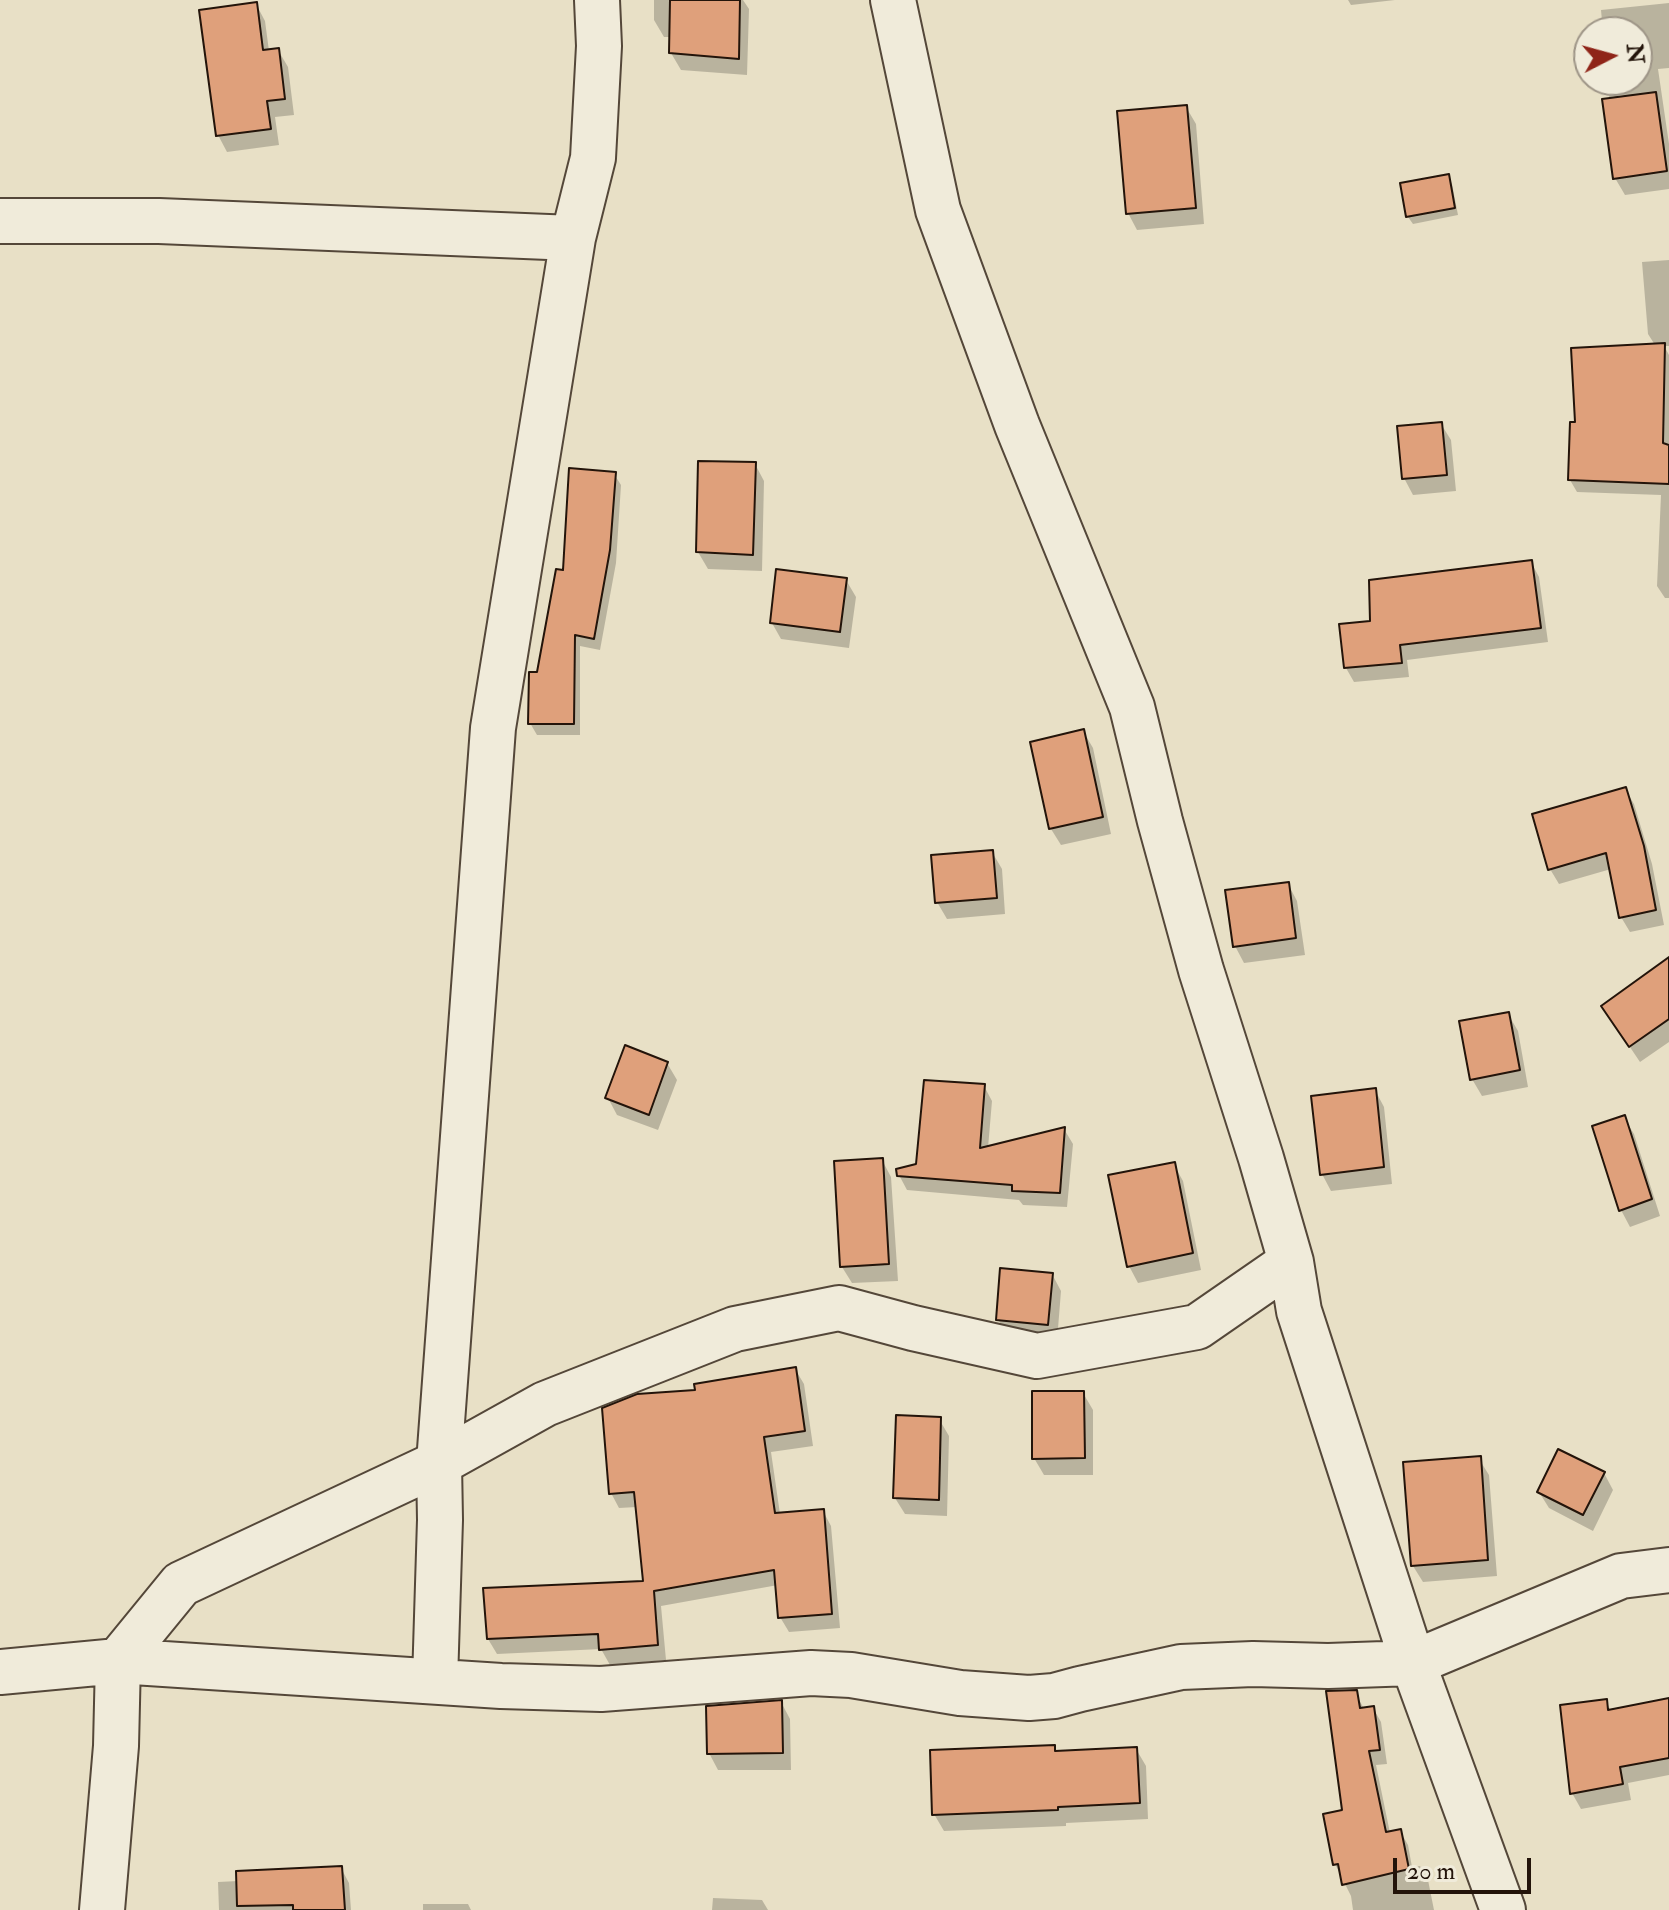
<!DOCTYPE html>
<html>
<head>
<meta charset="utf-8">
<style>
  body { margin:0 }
  #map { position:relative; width:1669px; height:1910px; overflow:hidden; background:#e8e0c6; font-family:"IM FELL Double Pica",serif }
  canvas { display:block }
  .north { position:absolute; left:1573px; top:16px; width:80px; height:80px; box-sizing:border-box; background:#f0ebda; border:2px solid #9e9587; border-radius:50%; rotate:84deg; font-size:22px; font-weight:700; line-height:32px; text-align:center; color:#23140a }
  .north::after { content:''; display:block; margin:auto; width:28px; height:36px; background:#8f2418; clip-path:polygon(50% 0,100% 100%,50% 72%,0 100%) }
  .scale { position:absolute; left:1393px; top:1858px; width:138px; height:36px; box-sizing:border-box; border:4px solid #23140a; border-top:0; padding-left:10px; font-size:24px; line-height:28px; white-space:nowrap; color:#23140a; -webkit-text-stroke:6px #f0ebda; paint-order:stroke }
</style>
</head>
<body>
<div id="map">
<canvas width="1669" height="1910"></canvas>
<div class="north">N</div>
<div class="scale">20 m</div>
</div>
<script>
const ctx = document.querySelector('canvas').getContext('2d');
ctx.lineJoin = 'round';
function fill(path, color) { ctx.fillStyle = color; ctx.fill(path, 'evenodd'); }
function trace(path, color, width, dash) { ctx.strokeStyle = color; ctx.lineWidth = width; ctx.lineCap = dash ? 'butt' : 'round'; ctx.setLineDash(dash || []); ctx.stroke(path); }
fill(new Path2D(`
  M654,0H743L749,9L747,75L681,70L671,53V37H664L654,20Z
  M1348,0H1395L1351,5Z
  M1669,3V68L1658,69L1669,144V189L1625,195L1615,178L1608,80H1637V32H1603L1601,10Z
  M256,4L265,21L269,51L278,50L288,67L294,115L275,117L279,145L227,152L218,135Z
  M1186,107L1196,124L1204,224L1137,230L1128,213Z
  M1448,176L1452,184L1458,215L1413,224L1408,217L1403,184Z
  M1669,260V346H1664L1669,355V598H1665L1657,586L1661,495L1577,492L1570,480L1577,424L1655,345L1648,334L1642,262Z
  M1441,424L1451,440L1456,491L1413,495L1404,478Z
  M755,464L764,481L762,571L708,569L698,552Z
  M614,474L621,485L616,563L600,650L580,646V735H537L530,723L538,674L564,572Z
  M1531,562L1539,577L1548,642L1407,660L1409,677L1354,682L1346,668L1372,623Z
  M846,580L856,597L849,648L781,639L772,623Z
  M1083,731L1093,748L1111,834L1061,845L1051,829L1032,743Z
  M1625,789L1634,804L1652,864L1664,925L1630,932L1621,917L1611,869L1559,884L1550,869Z
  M992,852L1002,869L1005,914L947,919L937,902Z
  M1288,884L1297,901L1305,955L1244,963L1235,946Z
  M1669,960V1042L1640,1062L1603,1007Z
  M1508,1014L1518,1031L1528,1087L1482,1096L1472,1079Z
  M667,1063L677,1080L658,1130L617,1115L608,1098Z
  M984,1086L992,1101L988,1148L1064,1129L1073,1144L1067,1207L1023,1205L1019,1200L907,1190L899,1175L918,1166Z
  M1375,1090L1384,1107L1392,1184L1331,1191L1322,1174Z
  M1624,1118L1634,1134L1660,1216L1630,1227L1621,1210Z
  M882,1160L891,1177L898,1281L852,1283L842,1267Z
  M1174,1165L1183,1181L1201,1270L1138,1283L1129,1266Z
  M1052,1274L1061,1291L1057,1341L1007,1336L998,1319Z
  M795,1369L804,1384L813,1446L771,1452L780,1514L823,1511L831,1526L840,1628L789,1632L780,1617L778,1585L661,1606L666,1660L610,1665L601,1649L497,1654L488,1639L645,1582L637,1507L619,1508L611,1493L697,1392Z
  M1083,1393L1093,1410V1475H1044L1034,1458Z
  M939,1419L949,1436L947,1516L905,1514L895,1498Z
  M1479,1459L1489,1475L1497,1576L1423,1582L1413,1566Z
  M1604,1473L1613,1490L1593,1531L1549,1508L1539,1492Z
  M1355,1692L1364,1709L1373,1708L1381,1722L1387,1764L1376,1765L1390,1833L1400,1831L1408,1845L1412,1867L1420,1866L1428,1880L1434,1910H1353L1351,1896L1335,1864L1344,1811Z
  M1669,1700V1775L1628,1783L1631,1800L1581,1809L1572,1793L1606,1701L1611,1711Z
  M781,1702L790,1719L791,1770H718L709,1753Z
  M1054,1747L1057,1753L1136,1749L1146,1766L1148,1819L1066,1823V1826L944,1831L934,1814Z
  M341,1868L349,1883L351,1910H219L218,1882L238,1881Z
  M713,1898L762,1900L768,1910H712Z
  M423,1904H468L471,1910H423Z`), '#0003');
const building = new Path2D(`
  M670,0H740L739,59L669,53Z
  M257,2L263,50L279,48L285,99L267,101L271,129L216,136L199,10Z
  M1656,92L1667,171L1613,179L1602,99Z
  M1187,105L1196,208L1126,214L1117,111Z
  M1449,174L1455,208L1406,217L1400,183Z
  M1665,343L1663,443L1669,445V484L1568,480L1570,422H1575L1571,348Z
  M1442,422L1447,475L1402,479L1397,426Z
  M698,461L756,462L753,555L696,552Z
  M569,468L616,472L610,550L594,639L575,635L574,724H528L529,672H537L556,569L563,570Z
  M1532,560L1541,628L1400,645L1402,663L1344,668L1339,624L1370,621L1369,580Z
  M776,569L847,578L840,632L770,623Z
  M1084,729L1103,817L1049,829L1030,742Z
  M1626,787L1644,846L1656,910L1619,918L1606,853L1548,870L1532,814Z
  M993,850L997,898L935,903L931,855Z
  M1289,882L1296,938L1233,947L1225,890Z
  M1669,957V1019L1629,1047L1601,1006Z
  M1509,1012L1520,1070L1470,1080L1459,1021Z
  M625,1045L668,1062L649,1115L605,1098Z
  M924,1080L985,1084L980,1148L1065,1127L1060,1193L1012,1191V1185L897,1176L896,1169L916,1164Z
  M1376,1088L1384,1167L1320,1175L1311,1096Z
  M1625,1115L1652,1199L1619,1211L1592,1126Z
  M883,1158L889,1264L840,1267L834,1161Z
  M1175,1162L1193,1253L1127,1267L1108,1175Z
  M1000,1268L1053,1273L1048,1325L996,1320Z
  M796,1367L805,1431L764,1437L775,1513L824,1509L832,1614L778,1618L774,1570L654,1591L658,1645L599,1650L598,1634L487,1639L483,1588L643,1581L634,1492L609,1494L602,1408L637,1394L695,1390L694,1384Z
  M1032,1391H1084L1085,1458L1032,1459Z
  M896,1415L941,1417L939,1500L893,1498Z
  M1558,1449L1605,1472L1583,1515L1537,1492Z
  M1481,1456L1488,1560L1411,1566L1403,1462Z
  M1357,1690L1360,1708L1374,1706L1380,1750L1369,1751L1386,1832L1401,1829L1409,1869L1342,1885L1338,1864L1333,1865L1323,1814L1342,1810L1326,1691Z
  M1669,1698V1758L1620,1767L1623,1784L1570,1794L1560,1705L1607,1699L1608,1710Z
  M782,1700L783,1753L707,1754L706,1706Z
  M1055,1745V1751L1137,1747L1140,1803L1058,1807V1810L932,1815L930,1750Z
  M342,1866L345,1910H293V1905L237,1906L236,1871Z`);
fill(building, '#dfa07b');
trace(building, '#23140a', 2);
const minor = new Path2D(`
  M893,0L938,210L1017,425L1132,707L1160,821L1201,970L1261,1158L1291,1262L1299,1311L1413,1663L1503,1910
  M0,221H159L573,238
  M118,1661L501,1686L601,1689L811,1673L851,1675L960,1693L1029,1698L1054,1696L1080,1689L1181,1667L1253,1664L1328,1666L1413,1663L1621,1576L1669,1570
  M118,1661L181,1584L439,1463L545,1404L735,1329L839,1308L913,1328L1037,1356L1197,1327L1291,1262
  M0,1672L118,1661L116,1746L102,1910
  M435,1681L440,1520L439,1463L493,728L573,238L593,158L599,46L597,0`);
trace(minor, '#544739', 48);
trace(minor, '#f0ebda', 44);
</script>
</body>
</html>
